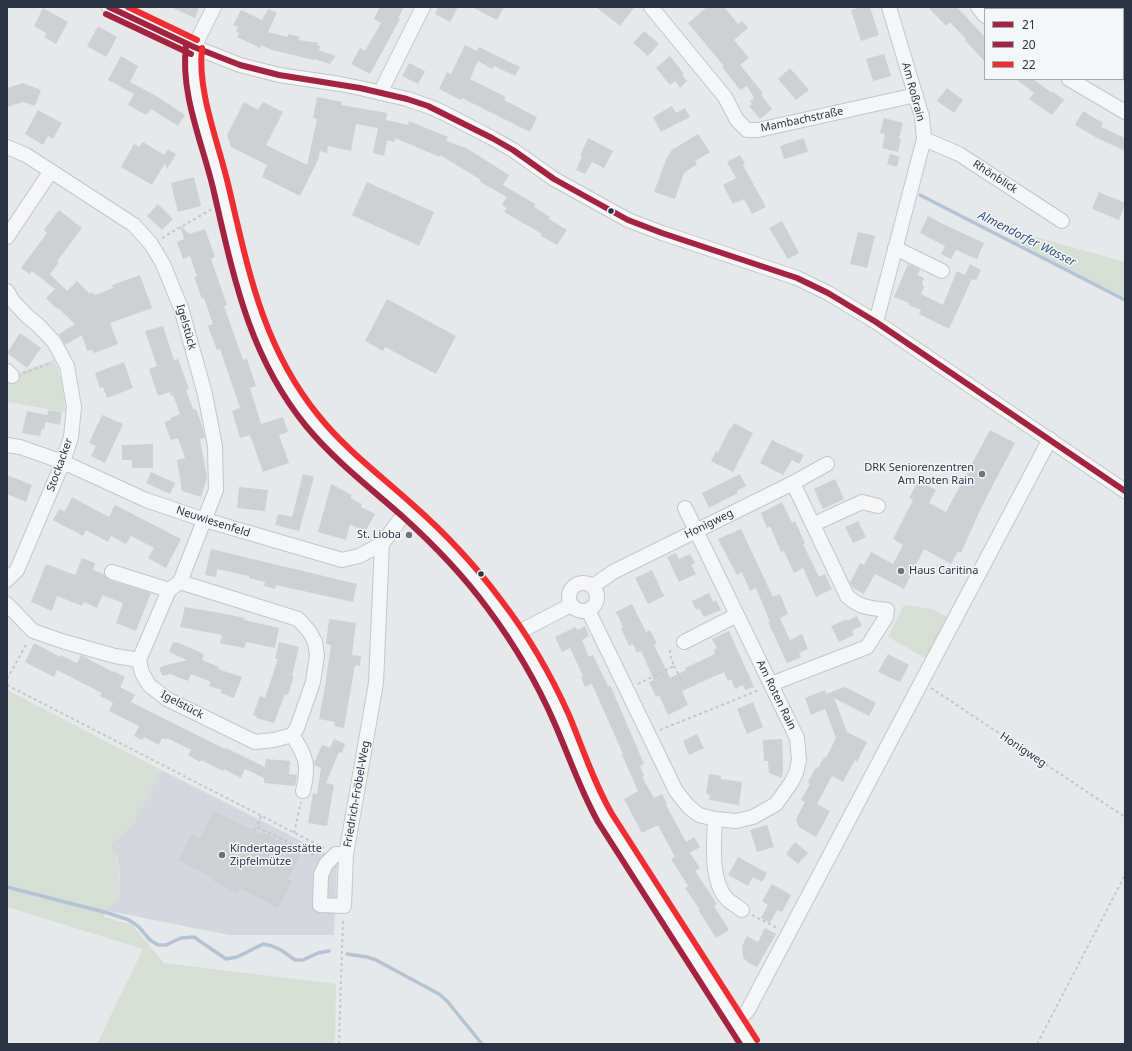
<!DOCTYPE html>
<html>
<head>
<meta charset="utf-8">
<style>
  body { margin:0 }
  #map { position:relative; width:1132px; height:1051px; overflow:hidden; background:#e6e8ea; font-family:"Noto Sans",sans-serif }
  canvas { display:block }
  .frame { position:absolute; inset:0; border:8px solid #2b3445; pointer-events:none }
  .legend { position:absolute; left:984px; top:8px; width:140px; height:72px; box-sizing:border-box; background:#f4f6f9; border:1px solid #a4a8b1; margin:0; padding:5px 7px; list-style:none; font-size:12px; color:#2b3445 }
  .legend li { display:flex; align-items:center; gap:8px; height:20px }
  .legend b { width:20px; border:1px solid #a4a8b1 }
</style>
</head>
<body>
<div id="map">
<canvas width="1132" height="1051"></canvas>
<div class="frame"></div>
<ul class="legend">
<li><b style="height:5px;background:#a32340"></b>21</li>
<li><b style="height:5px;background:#a32340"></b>20</li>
<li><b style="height:5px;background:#ef2d32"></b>22</li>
</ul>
</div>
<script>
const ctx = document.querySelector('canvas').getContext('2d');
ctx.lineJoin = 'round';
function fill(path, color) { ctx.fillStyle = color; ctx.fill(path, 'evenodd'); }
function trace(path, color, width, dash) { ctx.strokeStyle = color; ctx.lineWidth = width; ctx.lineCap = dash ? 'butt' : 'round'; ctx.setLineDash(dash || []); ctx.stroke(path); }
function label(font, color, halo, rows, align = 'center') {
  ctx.font = font + ' "Noto Sans",sans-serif'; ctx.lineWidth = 3; ctx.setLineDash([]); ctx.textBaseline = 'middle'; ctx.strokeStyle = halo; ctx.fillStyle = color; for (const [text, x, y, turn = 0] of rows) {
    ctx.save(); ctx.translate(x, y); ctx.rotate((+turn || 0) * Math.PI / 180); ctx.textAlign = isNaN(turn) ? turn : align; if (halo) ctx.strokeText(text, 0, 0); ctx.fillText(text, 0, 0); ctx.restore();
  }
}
fill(new Path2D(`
  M161,770L337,859L334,935H229L104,910L119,899L120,873L117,858L111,846L112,843L132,826Z`), '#d4d7dd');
fill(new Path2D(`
  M1028,7H1125V83L1120,79H1123V9H1030Z
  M1018,232L1125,262V297L1067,270L1013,242Z
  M54,360L63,384L65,412L7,402L8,377Z
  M904,605L933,609L950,619L929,660L888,637Z
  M7,690L161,770L132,826L112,843L111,846C120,863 121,879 119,899L104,910V917L132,925L164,963L336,984L335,1044H97L143,949L7,907Z`), '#d6ded6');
trace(new Path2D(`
  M920,195L1125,300
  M7,887L108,913L129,920L139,927L150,940L158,945H166L181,938L194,937L226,959L237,957L263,944L272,946L281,950L295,960H303L318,953L329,951
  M347,954L367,957L376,960L439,994L447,1001L482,1044`), '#b4c4d5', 3.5);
fill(new Path2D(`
  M171,7H199L195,18Z
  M380,7H404L398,18L400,19L370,74L351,64L360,48L365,51L381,23L374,19Z
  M438,7H458L450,22L435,14Z
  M472,7H504L497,20Z
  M596,7H635L620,26Z
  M707,7H724L738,24L742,21L748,28L734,40L749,58L740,65L763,93L761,95L772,109L760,119L749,106L752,104L750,101L754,98L747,86L740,90L722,67L724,66L688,23Z
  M862,7H870L879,35L861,41L851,10Z
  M928,7H957L985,37V62L965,40L966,39L950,22L946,26Z
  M43,8L68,22L56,44L44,37L46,33L34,26Z
  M268,9L277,13L268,32L288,37V34L300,37L299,40L318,43L317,45L320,46L319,50L336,56L330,64L314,59V60L272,50L261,45L260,48L237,37L239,33L236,31L238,27L233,25L241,10L262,20Z
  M98,26L117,37L106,57L87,46Z
  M644,31L659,44L648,56L633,43Z
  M465,45L477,51L479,47L520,67L515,76L494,66L492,69L478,61L470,79L506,97L504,100L537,117L530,132L462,98L461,100L439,89L447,72L451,74Z
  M884,54L891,76L873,81L866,59Z
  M121,56L138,66L130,82L158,97L185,115L178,126L151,109L148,114L147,113L146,115L128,105L134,94L108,80Z
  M670,56L684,74L682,75L687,81L680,88L675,81L670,85L656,68Z
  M409,63L425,71L418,84L402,76Z
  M790,68L809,90L796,100L778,79Z
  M1016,79H1033L1052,93L1053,92L1064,100L1052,115L1029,99L1034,93Z
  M23,83L41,90L35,106L23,102L7,107V88Z
  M947,88L963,100L954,113L937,101Z
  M317,97L342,102L341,105L387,113L386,120L408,125L409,121L448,137L446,141L463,147V146L509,175L503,185L535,204L534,207L550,217L549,219L567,230L557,245L541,236L542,234L504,212L507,208L502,205L507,197L480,182L481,180L440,155V157L395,138L394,142L387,140L384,156L373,153L378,128L356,124L351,151L328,146L327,153L320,151L318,160L300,196L262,177L267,165L231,147L227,135L244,102L258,110L263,102L283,112L266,145L307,165L317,119L313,118Z
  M672,106L676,113L685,108L690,117L661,132L653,117Z
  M38,110L62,123L53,139L48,136L43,145L25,134Z
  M1083,111L1103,123L1101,127L1125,138V151L1097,138L1075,125Z
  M884,118L903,123L899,139H901L898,152L882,148L885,134L880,133Z
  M698,134L710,152L695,161L697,164L684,173L675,199L654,192L667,157L672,150Z
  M588,138L613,151L604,168L592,162L585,174L576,170L582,157L580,156Z
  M804,138L808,152L784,159L780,146Z
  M143,142L164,155L168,149L176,154L167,169L165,163L152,185L121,167L134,144L139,147Z
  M890,154L900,157L897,167L887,164Z
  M740,155L745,164L743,165L766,207L752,214L744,199L733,204L723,185L736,178L727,162Z
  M194,177L201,206L178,212L171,183Z
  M367,182L434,212L419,246L352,215Z
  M1099,192L1125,203L1119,220L1092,209Z
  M158,204L173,219L162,230L147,216Z
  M59,210L82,228L57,261L59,262L50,274L67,291L77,281L90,294L92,292L95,295L113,288L112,285L140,275L152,308L110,323L118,344L94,353L92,350L87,351L82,335L65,345L59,334L75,324L58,308L57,309L46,298L55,289L32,271L29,274L21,268L47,233L44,230Z
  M928,216L945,225L984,243L977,259L956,250L951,259L941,254L945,246L920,233Z
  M782,221L799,253L788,259L769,228Z
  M180,225L189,234L205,229L215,257L211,259L227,305L224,306L243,360L247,359L256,386L250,388L261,424L283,417L288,432L279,435L289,463L263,472L250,435L240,438L232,411L240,408L220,349L217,350L208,326L213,324L204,298L202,299L194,277L197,276L190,256L183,259L177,242L184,239Z
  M858,232L875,236L867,268L850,264Z
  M908,264L920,270L917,275L924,278L922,283L924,287L921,294L943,305L957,271L965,275L970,264L981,270L976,280L972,279L949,329L919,314L921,310L908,305L909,303L894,297Z
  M387,299L456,336L436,374L385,347L383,351L365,341Z
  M163,326L174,360L178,359L189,389L186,390L193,409H196L203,429L205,438L200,439L207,478L201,497L182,491L177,460L185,458L178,438L171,440L164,422L171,420V418L180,414L173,395L171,396L170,392L158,396L149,369L157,366L145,331Z
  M20,333L41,348L27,368L7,353Z
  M124,362L133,388L107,398L103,387L100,388L95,373Z
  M48,410L62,412L60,425L46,422Z
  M27,411L47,415L44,429H42L40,436L22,433Z
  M102,415L123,424L105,463L91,456L96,446L89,443Z
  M734,423L753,433L733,472L711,461L716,451L718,452L730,428L731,429Z
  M990,430L1015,443L982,506L961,553L958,551L951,564L924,549L904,589L875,574L864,594L853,588L850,583L860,563L864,565L871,552L893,564L903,545L893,539L913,500L909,498L921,476L929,481L927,485L936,490L929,503L946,512Z
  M772,440L804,455L799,464L792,460L783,475L760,463Z
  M153,444V468H132V460H122V445Z
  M151,472L175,483L170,494L146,483Z
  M303,474L314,477L299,531L275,525L278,514L292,517Z
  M740,474L746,486L737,491L738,493L709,508L702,493Z
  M7,475L32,485L26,502L7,494Z
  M835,479L844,499L823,509L814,489Z
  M331,484L352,495L350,498L362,504L361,507L375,514L365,532L350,524L346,540L318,532Z
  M239,487L268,490L265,511L237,508Z
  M72,497L109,517L115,505L181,539L166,568L148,558L154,548L131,536L126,544L111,536L108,542L86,530L83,536L53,520L59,509L65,511Z
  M782,502L792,523L795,521L805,543L803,544L819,577L825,574L832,589L816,597L803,568L794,573L784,551L781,552L770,526L767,528L761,513Z
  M858,521L866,537L853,543L845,527Z
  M741,529L773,597L780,594L788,614L780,618L790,640L802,634L808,649L799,653L801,657L787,663L768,622H770L756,588L750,591L742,572L737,575L718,539Z
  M211,549L357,584L353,602L276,585L275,589L264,586L265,582L249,578V576L217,569L216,577L205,575Z
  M676,553L679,559L690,554L695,563L691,565L696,574L679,582L667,557Z
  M82,558L95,563L93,570L104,574L109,580L151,593L136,631L116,623L123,603L102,595L97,608L84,602L82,606L57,596L52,611L31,602L46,564L75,575Z
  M652,570L664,596L648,604L635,578Z
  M709,593L713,602L716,600L721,610L704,617L699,608L696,610L692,601Z
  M632,604L646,632L650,630L657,644L654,645L670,678L686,670L685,668L715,654L714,650L717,648L712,639L729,631L754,687L745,690L743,685L735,689L731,679L728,681L724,672L682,691L688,705L668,715L659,695L656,697L649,682L654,680L641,651L637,653L633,644L629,646L621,628L623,627L616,612Z
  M185,607L226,614L244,618V620L279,628L275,648L246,642L244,648L220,643L222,635L180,627Z
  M857,616L862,626L852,630L854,635L839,642L831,626L847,619V621Z
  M329,619L356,623L352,655L361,656L360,666L355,665L344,728L334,726L335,722L319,719L325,686L331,645L326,644Z
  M585,626L589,636L582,640L589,657L593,655L608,686L610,685L617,701L644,764L640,766L644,776L642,777L654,798L662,794L667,804L666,805L686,842L694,837L700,847L690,853L700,868L695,871L717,904L714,906L729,930L716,938L699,911L700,910L685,888L688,886L671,859L675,857L658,825L642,833L624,799L638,791L622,755L623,754L592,684L585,687L581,677L583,676L570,648L562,652L555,637L576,627L577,630Z
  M173,642L177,643V642L204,654L202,660L219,667L218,669L242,677L234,698L221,693L222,690L209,686L211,682L191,674L188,681L170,674L163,676L160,671V668L163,666L187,660L169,652Z
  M279,642L299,647L292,676H294L288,695L285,694L274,723L256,718L257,716L253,715L260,696L265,698L278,659H275Z
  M34,643L60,657V655L77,663L81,655L113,672V671L125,677L120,687L135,695L131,702L225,749L226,748L265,767L266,759L290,761L289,774L297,775L295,786L264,783V778L245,769L241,778L224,769L223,771L201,760L200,762L188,755L191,750L167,738V740L162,738L159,745L144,737L142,740L134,736L139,726L109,711L113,703L100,696L102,693L57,670L54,677L25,662Z
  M888,654L909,665L900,682L878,672Z
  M845,687L876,703L869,716L834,698L847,732L867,742L857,762L855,760L843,782L832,776L817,804L830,811L816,837L799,827L796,819L805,802L801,800L810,784L808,782L816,767L818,768L824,757L826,758L836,738L825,709L811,715L805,698L825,690L826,694Z
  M753,702L763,727L747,734L737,709Z
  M697,734L704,748L689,755L683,741Z
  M334,739L345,744L342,753L339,752L326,783L334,785L327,826L308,823L313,793L317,794L321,768L314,765V763L322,745L330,748Z
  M782,739L783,768L782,778L769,773L768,761H764L763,740Z
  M709,774L721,776V779L742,782L739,805L709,800L710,795L706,794Z
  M214,811L262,835L264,833L302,852L288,879L292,881L278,908L240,888L237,893L212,880L213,878L178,860L192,834L200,838Z
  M767,825L774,847L757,852L750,830Z
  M795,842L808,853L798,864L786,854Z
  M738,857L767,873L762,882L753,877L748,886L728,875Z
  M772,884L791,895L782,912L777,910L770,923L761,918L768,905L762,901Z
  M765,928L776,934L757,967L747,962L743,957L742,946L747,936L758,942Z`), '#ced0d3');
const minor = new Path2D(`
  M109,7L194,47L240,65L279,75L340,84L360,88L407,99L428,106L444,113L492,138L513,150L554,179L628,220L662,233L797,278L828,293L876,322L1125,491
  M214,7L194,47L192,70L194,87L210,144L243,280L252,310L276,365L289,390L307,414L326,437L346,457L437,537L474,579L495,606L533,663L545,686L557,708L591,792L610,827L750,1044
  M651,7L725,97L737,120L747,130H758L916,95
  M978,7L985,16
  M1069,79L1125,112
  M380,93L423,7
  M924,139L959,154L1062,221
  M7,147L26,155L134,225L151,244L163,264L181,308L205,394L215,446L216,490L180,582L169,590L139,660L142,673L149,685L167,699L255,742L274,740L292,735L297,728L313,682L317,655L315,642L309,631L298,619L180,582
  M7,237L51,171
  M895,248L942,271
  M7,291L13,301L27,316L39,326L54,342L67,366L74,407L71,437L63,462L17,570L7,580
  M876,322L924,139L922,117L889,7
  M7,371L12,376
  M7,445L20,447L63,462L146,500L205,520L342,560L359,556L382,544L407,510
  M685,508L797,738L799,760L796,773L791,783L776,804L753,817L736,821L715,819
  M814,524L862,502L878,506
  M112,572L169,590
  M569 597a14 14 0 1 1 28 0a14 14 0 1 1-28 0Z
  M593,586L613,572L793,483L827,464
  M7,604L33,631L65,642L115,656L139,660
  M588,610L676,791L688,806L699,815L715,819C714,842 710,881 727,899C731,903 737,906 742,910
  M515,634L571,605
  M684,642L737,615
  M771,684L867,647L886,617L887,610C870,608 860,608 847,596L793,483
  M292,735C307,757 309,766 303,791
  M346,855L336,854L326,864L321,875L320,905L344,906L346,855L376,683L382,544
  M736,1023L748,1010L1050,439`);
trace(minor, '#c4c6c8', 16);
trace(new Path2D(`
  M1123,54L1125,55
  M162,238L212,209
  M23,373L51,363
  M937,571L948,568L953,570L962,565L967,567
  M674,666L683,683
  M7,679L27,643
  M638,684L674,666L671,658L670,651L673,648
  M7,685L324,848
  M931,688L1125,817
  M660,730L759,690
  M261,816L257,827L317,856
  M254,831L257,827
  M294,833L301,802
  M318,854V845
  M752,915L777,928
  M339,1044L343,919
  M1037,1044L1125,875`), '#c5c6ca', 2, [3, 3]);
trace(minor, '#f5f6f7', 14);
trace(new Path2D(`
  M109,7L194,47L240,65L279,75L360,88L407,99L428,106L492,138L513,150L554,179L628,220L662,233L797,278L828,293L876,322L1125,491`), '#a32340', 6);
trace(new Path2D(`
  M106,14L191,54
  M186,46C180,93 202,142 213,188C233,274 248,355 306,426C334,460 369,487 402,516C433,544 463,575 488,609C514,644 537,683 554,722C569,756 580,790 598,822L740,1044`), '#a32340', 6);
trace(new Path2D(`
  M128,7L197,40
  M202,48C197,91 218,141 228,184C248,268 262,346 318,415C345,449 380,475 412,504C445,533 475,565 501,600C528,635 551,675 569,715C583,749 594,783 612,814L757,1040`), '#ef2d32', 6);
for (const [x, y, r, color] of [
  [611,211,3.5,"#2b3445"],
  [982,474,4,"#6c737f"],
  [409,535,4,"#6c737f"],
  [901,571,4,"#6c737f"],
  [481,574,3.5,"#2b3445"],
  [222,855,4,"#6c737f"]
]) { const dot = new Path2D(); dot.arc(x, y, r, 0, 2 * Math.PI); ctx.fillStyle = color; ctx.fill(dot); trace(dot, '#f4f6f9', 1.5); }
label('11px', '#2b3445', '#f4f6f9', [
  ["Am Roßrain",913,92,75],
  ["Mambachstraße",802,120,-12],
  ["Rhönblick",995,177,33],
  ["Igelstück",186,327,74],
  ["Stockacker",60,465,-70],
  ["Neuwiesenfeld",213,522,18],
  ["Honigweg",709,524,-26],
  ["Am Roten Rain",776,695,64],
  ["Igelstück",182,705,28],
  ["Honigweg",1023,750,34],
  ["Friedrich-Fröbel-Weg",357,794,-80]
]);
label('11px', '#2b3445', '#f4f6f9', [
  ["DRK Seniorenzentren",974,468],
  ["Am Roten Rain",974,481],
  ["St. Lioba",401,535],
  ["Haus Caritina",909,571,"left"],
  ["Kindertagesstätte",230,849,"left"],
  ["Zipfelmütze",230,862,"left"]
], 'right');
label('italic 12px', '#34527a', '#f4f6f9', [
  ["Almendorfer Wasser",1027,239,27]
]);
</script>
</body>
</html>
